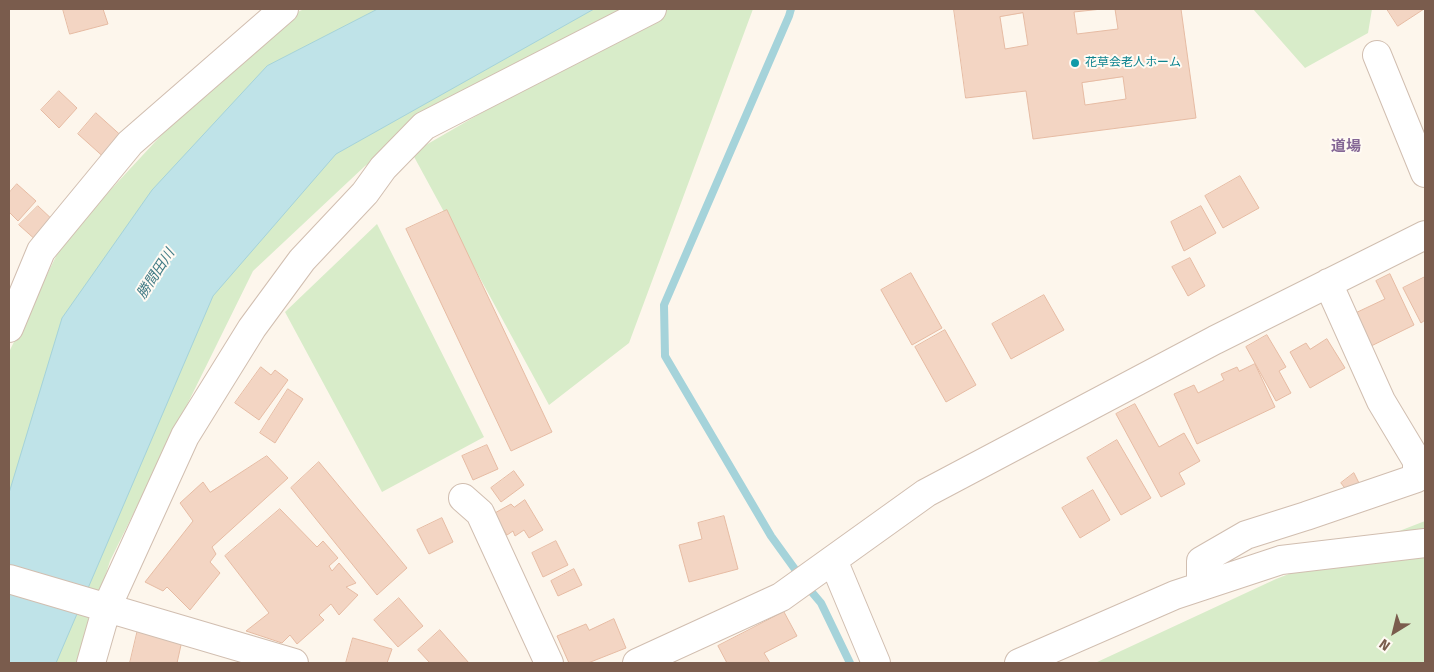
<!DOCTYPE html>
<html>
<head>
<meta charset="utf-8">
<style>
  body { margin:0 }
  #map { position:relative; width:1434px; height:672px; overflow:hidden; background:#fdf6ec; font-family:"Fira Sans",sans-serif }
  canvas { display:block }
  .frame { position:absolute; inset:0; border:10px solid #7a5c4d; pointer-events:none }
  .north { position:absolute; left:1369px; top:607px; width:50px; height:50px; -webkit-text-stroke:4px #fffaf3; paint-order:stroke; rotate:216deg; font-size:14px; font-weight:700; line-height:20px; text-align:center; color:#7a5c4d }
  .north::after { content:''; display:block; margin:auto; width:18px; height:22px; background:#7a5c4d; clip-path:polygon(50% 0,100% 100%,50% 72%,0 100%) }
</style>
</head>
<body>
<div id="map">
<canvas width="1434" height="672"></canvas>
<div class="frame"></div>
<div class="north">N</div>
</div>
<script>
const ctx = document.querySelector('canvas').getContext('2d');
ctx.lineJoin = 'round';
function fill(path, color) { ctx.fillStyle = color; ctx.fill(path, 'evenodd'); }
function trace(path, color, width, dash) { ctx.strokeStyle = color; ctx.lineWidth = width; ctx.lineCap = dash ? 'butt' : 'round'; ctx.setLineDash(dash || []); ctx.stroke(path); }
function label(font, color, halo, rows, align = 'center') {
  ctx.font = font + ' "Fira Sans","Noto Sans JP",sans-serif'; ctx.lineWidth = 4; ctx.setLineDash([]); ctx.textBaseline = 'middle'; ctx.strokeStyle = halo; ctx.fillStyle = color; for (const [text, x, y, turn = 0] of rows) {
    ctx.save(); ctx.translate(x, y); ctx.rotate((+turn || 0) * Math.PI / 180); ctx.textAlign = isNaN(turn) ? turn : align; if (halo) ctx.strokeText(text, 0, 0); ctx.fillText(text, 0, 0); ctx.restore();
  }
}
fill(new Path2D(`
  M304,9H632L516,66L365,166L253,271L110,561L78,663H9V352L64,240L258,31Z
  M661,9H753L629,343L549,405L412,153Z
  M1253,9H1372L1368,33L1305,68Z
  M377,224L484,437L382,492L285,312Z
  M1425,521V663H1095L1276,579Z`), '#d8ecc9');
const water = new Path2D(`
  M378,9H594L336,154L213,296L56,663H9V493L62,318L152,190L267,66Z`);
fill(water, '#bfe3e8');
trace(water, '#a5d3da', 1);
trace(new Path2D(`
  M791,9L789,16L664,305L665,356L771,536L810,590L821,603L850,663`), '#a5d3da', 8);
const building = new Path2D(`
  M63,9H103L108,24L70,34Z
  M954,9H1102L1074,12L1077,34L1118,29L1115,9H1181L1196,118L1033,139L1026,91L966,98ZM1023,13L1028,45L1005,49L1000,17ZM1123,77L1126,99L1085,105L1082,83Z
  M1387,9H1424L1398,26Z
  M59,91L77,108L59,128L41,110Z
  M96,113L126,140L108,161L78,134Z
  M1240,176L1259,208L1223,228L1205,196Z
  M17,184L36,201L18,221L9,212V193Z
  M38,206L56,223L38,242L19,225Z
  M1201,206L1216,233L1184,251L1171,222Z
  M447,210L552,432L511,451L406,229Z
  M1190,258L1205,286L1188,296L1172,267Z
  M911,273L942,328L912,345L881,290Z
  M1390,274L1414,325L1365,349L1349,316L1385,299L1376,281Z
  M1425,277V320L1421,323L1403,288Z
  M1044,295L1064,330L1011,359L992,324Z
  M945,330L976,385L946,402L915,347Z
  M1267,335L1286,367L1279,371L1291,393L1276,401L1246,347Z
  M1327,339L1345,368L1310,388L1290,352L1306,343L1310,349Z
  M1255,364L1275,407L1197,444L1174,394L1194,385L1198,393L1224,380L1221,374L1237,367L1239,371Z
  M261,367L271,375L275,370L288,380L259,420L235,403Z
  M288,389L303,399L275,443L260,433Z
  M1135,404L1159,447L1184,433L1200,461L1179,473L1185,484L1161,497L1116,414Z
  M1117,440L1151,498L1121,515L1087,458Z
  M487,445L498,469L473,480L462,456Z
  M267,456L288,478L212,547L216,554L210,562L220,573L190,610L167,587L163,591L145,582L193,521L180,503L203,482L210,492Z
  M319,462L407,568L377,595L291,488Z
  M514,471L524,485L501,502L491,488Z
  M1354,473L1361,487L1350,495L1341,483Z
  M1093,490L1110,520L1080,538L1062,508Z
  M525,500L543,530L529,538L524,530L515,536L513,531L507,535L493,514L511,504L514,507Z
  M280,509L317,547L323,541L338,558L329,566L332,571L339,563L356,583L346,587L358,595L339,615L331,604L319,615L324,620L297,644L290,635L282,643L246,631L269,613L225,556Z
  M724,516L738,569L689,582L679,545L702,539L698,523Z
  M442,518L453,542L429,554L417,530Z
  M556,541L568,565L543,577L532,553Z
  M574,569L582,585L558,596L551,581Z
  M399,598L423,626L398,647L374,620Z
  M784,612L797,636L764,653L770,663H727L718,646Z
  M614,619L626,648L588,663H569L557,636L586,624L589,630Z
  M139,625L183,636L177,663H130Z
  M440,630L469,663H430L418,650Z
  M353,638L392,649L387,663H346Z`);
fill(building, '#f3d5c3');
trace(building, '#e6bba3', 1);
const minor = new Path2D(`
  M1377,55L1425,173
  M9,328L41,251L130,143L284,9
  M463,498L480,513L549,663
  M833,560L876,663
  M9,579L294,663
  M1201,586V561L1246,535L1306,516L1417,478V461L1381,401L1328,283
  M91,663L107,607L185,436L252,328L302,260L365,193L383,168L424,126L652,9
  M637,663L781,597L926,493L1215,340L1425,235
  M1019,663L1175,595L1281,560L1425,543`);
trace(minor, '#d1beb0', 30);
trace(minor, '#fff', 28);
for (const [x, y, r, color] of [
  [1075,63,5,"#0f9aa8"]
]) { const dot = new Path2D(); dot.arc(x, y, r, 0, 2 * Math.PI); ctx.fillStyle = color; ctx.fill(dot); trace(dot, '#fffaf3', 2); }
label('12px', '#0d838f', '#fffaf3', [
  ["花草会老人ホーム",1085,63]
], 'left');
label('italic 14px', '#437c86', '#fffaf3', [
  ["勝間田川",156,274,-57]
]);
label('bold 15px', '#846695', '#fffaf3', [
  ["道場",1346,147]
]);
</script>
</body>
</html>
